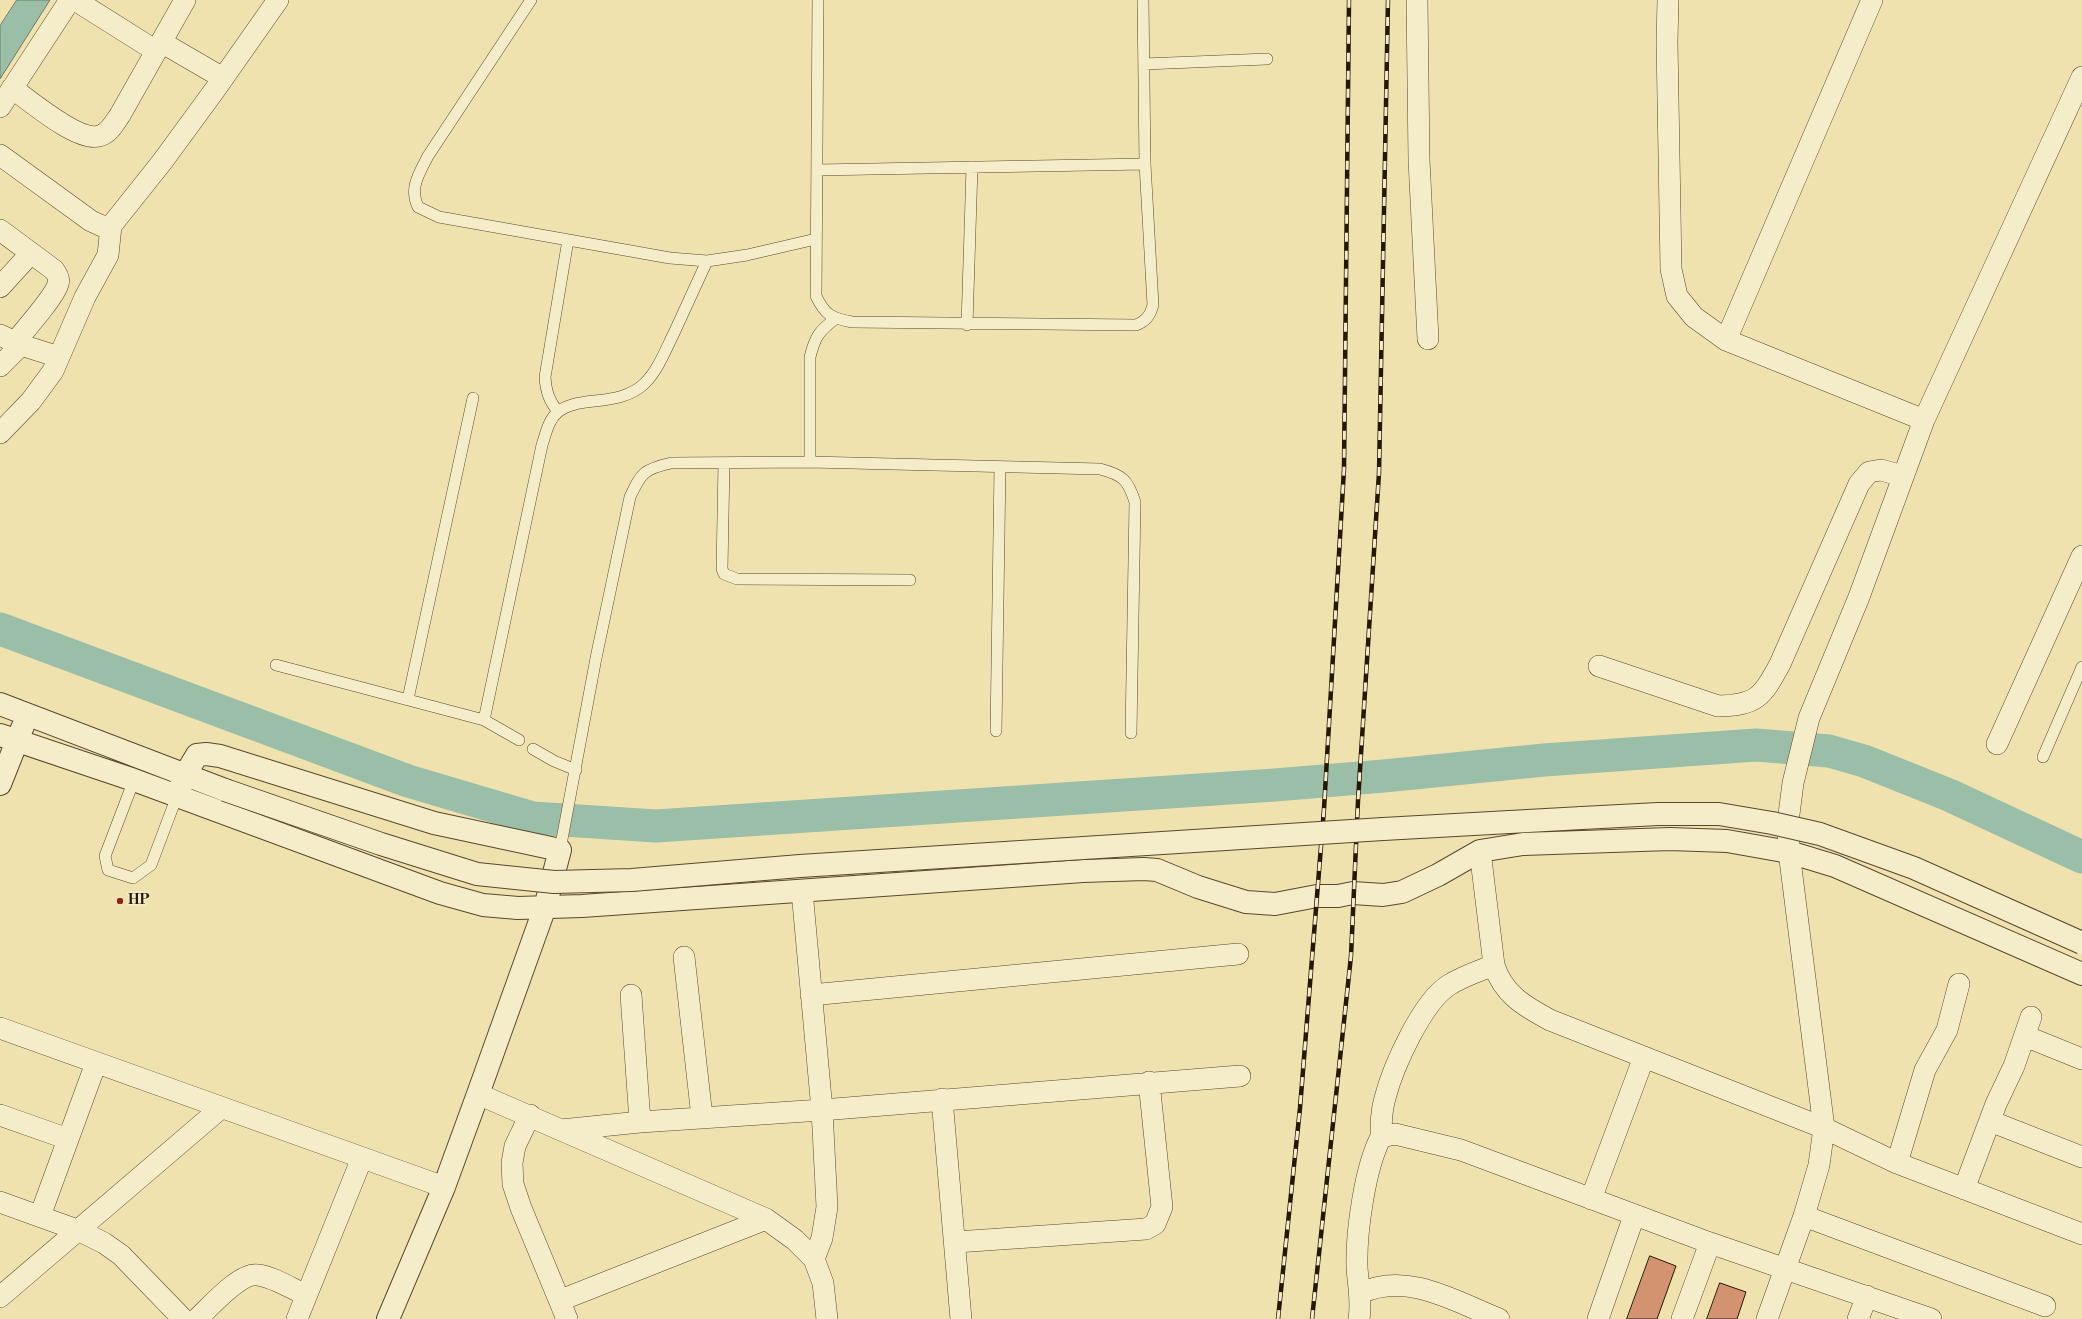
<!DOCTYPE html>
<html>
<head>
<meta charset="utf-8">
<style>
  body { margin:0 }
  canvas { display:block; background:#f0e2ae }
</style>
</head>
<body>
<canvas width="2082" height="1319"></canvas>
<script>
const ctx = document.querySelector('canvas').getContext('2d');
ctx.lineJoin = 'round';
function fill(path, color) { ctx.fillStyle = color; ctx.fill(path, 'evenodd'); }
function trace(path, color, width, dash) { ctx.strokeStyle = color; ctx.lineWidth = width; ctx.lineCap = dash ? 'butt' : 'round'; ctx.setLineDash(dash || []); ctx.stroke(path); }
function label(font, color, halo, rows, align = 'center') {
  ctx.font = font + ' "Libre Bodoni",serif'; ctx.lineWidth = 3; ctx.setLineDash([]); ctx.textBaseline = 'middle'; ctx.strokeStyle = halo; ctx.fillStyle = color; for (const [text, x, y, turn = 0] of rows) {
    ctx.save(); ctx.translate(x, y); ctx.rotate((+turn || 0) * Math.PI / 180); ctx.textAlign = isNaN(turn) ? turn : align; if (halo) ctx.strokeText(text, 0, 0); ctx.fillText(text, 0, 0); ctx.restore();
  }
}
const water = new Path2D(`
  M17,0H50L0,79V26Z`);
fill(water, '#9abea8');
trace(water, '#6c7b66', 1);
trace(new Path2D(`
  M0,629L408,781L533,818L656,826L1275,785L1384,776L1544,760L1756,745L1829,751L1864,761L1949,795L2082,857`), '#9abea8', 33);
const building = new Path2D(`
  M1650,1256L1676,1266L1657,1319H1627Z
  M1720,1283L1746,1292L1737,1319H1707Z`);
fill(building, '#d39370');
trace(building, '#261602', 1);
const service = new Path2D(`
  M531,0L428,156C419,174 409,188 418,207L439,217L670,258L707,261L747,255L816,239
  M818,0L816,296C825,315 831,318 852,322L1136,325C1146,321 1150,316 1153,305L1145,164L1143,0
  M1144,64L1267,59
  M817,170L1145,164
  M967,325L972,167
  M558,412C549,400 546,392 545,377L568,240
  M810,462V357C815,337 819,331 835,319
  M724,463L722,569L724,574L737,579L910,580
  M276,665L484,720L519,740
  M408,699L473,398
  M484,720L542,445C546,434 548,420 558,412C577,395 620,408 645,383C658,370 666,349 674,333C685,309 696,285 707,261
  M996,731L1000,467
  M533,749L554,761L576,770
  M2043,757L2082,667
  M134,780L105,856L108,870L133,878L151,865L177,796
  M560,850L596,658L630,497C641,473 644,469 671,463L810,462L1100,469C1123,475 1128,480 1135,502L1131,733`);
const minor = new Path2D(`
  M75,0L156,51
  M1417,0L1419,160L1428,339
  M1668,0L1667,42L1671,269L1677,296L1694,317L1726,340L1924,420
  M161,42L223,78
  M12,88C30,101 78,142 99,136C109,134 115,122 120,115L185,0
  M0,107L70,0
  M0,155L91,221L102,226H111L162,162L214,91L278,0
  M0,230L54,270C57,274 60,279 58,284C55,296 24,331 15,342
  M0,287L31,253
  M0,335L21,345L59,357
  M1726,340L1872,0
  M0,366L21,345
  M0,433L31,401L53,371L85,297L108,255L111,226
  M1599,666L1718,706C1757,705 1762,697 1780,664L1859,484L1869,472L1881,470L1903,476
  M1997,744L2082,556
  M1480,851L1494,965C1503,994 1524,1006 1550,1020L1824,1128L1897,1163L2082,1234
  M802,891L822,1110L827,1207L822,1238L814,1259L823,1283L827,1319
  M684,957L702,1117
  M631,995L640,1122
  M811,995L1238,954
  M0,1028L444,1187
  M2025,1036L2082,1059
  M478,1094L766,1219L795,1240L814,1259
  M942,1099L961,1319
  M0,1115L68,1139
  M530,1115L515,1146L512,1163L513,1184L521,1208L567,1319
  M1990,1121L2082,1157
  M561,1130L640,1122L822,1110L1240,1076
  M1381,1137C1381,1124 1381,1111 1385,1098C1393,1067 1422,1002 1449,985C1463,976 1479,971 1494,965
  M1897,1163L1925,1070L1947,1030L1959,984
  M1964,1189L1996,1104L2014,1066L2031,1017
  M1591,1199L1644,1057
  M0,1202L80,1231L104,1243L121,1255L183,1319
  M40,1216L96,1063
  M1804,1216L2045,1306
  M956,1242L1146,1229L1155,1224L1162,1207L1149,1082
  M1361,1293C1407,1271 1456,1302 1499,1319
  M0,1297L221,1108
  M561,1300L766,1219
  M197,1319C210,1307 240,1272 258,1275C274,1277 292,1289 306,1295
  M297,1319L362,1158
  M1359,1319C1362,1301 1358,1285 1357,1267C1356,1232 1365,1167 1381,1137L1395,1134L1461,1150L1710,1243L1931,1319
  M1598,1319L1634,1216
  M1682,1319L1710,1243
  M1767,1319L1804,1216L1819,1165L1824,1128L1789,852L1788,822L1793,783L1809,718L1859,597L1924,420L2082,77
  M1858,1319L1867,1296`);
const tertiary = new Path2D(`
  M0,704L225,790
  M0,735L134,780L440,893L483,905L518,908L582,906L1083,871L1144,869L1157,870L1198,887L1246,902L1275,904L1317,896H1338L1353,893L1383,895L1402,892L1438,875L1480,851L1523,844L1670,839L1727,841L1789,852L1835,866L2082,974
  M0,784L23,726
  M177,796L185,775L197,755L206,754L220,756L434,823L560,850L545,907L478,1094L444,1187L388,1319
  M1383,829L1582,818`);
trace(service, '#58492d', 12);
trace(minor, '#58492d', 22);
trace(tertiary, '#58492d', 24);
trace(service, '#f5ecca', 11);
trace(minor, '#f5ecca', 21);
trace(tertiary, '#f5ecca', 22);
const rail = new Path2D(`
  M1278,1319L1300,1108L1324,809L1344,469L1349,0
  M1312,1319L1351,956L1358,801L1379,473L1388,0`);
trace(rail, '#261602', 4.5);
trace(rail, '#f5ecca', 3, [9]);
const tertiaryBridge = new Path2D(`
  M225,790L381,844L477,874L554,882L632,880L800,866L1383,829
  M1582,818L1658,814H1719L1772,823L1820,834L1914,868L2082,943`);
trace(tertiaryBridge, '#58492d', 24, []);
trace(tertiaryBridge, '#f5ecca', 22);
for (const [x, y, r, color] of [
  [120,901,4,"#8f2418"]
]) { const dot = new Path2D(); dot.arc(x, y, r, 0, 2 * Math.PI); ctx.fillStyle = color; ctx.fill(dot); trace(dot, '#f5ecca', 1.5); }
label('bold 14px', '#261602', '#f5ecca', [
  ["HP",128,901]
], 'left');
</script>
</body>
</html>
